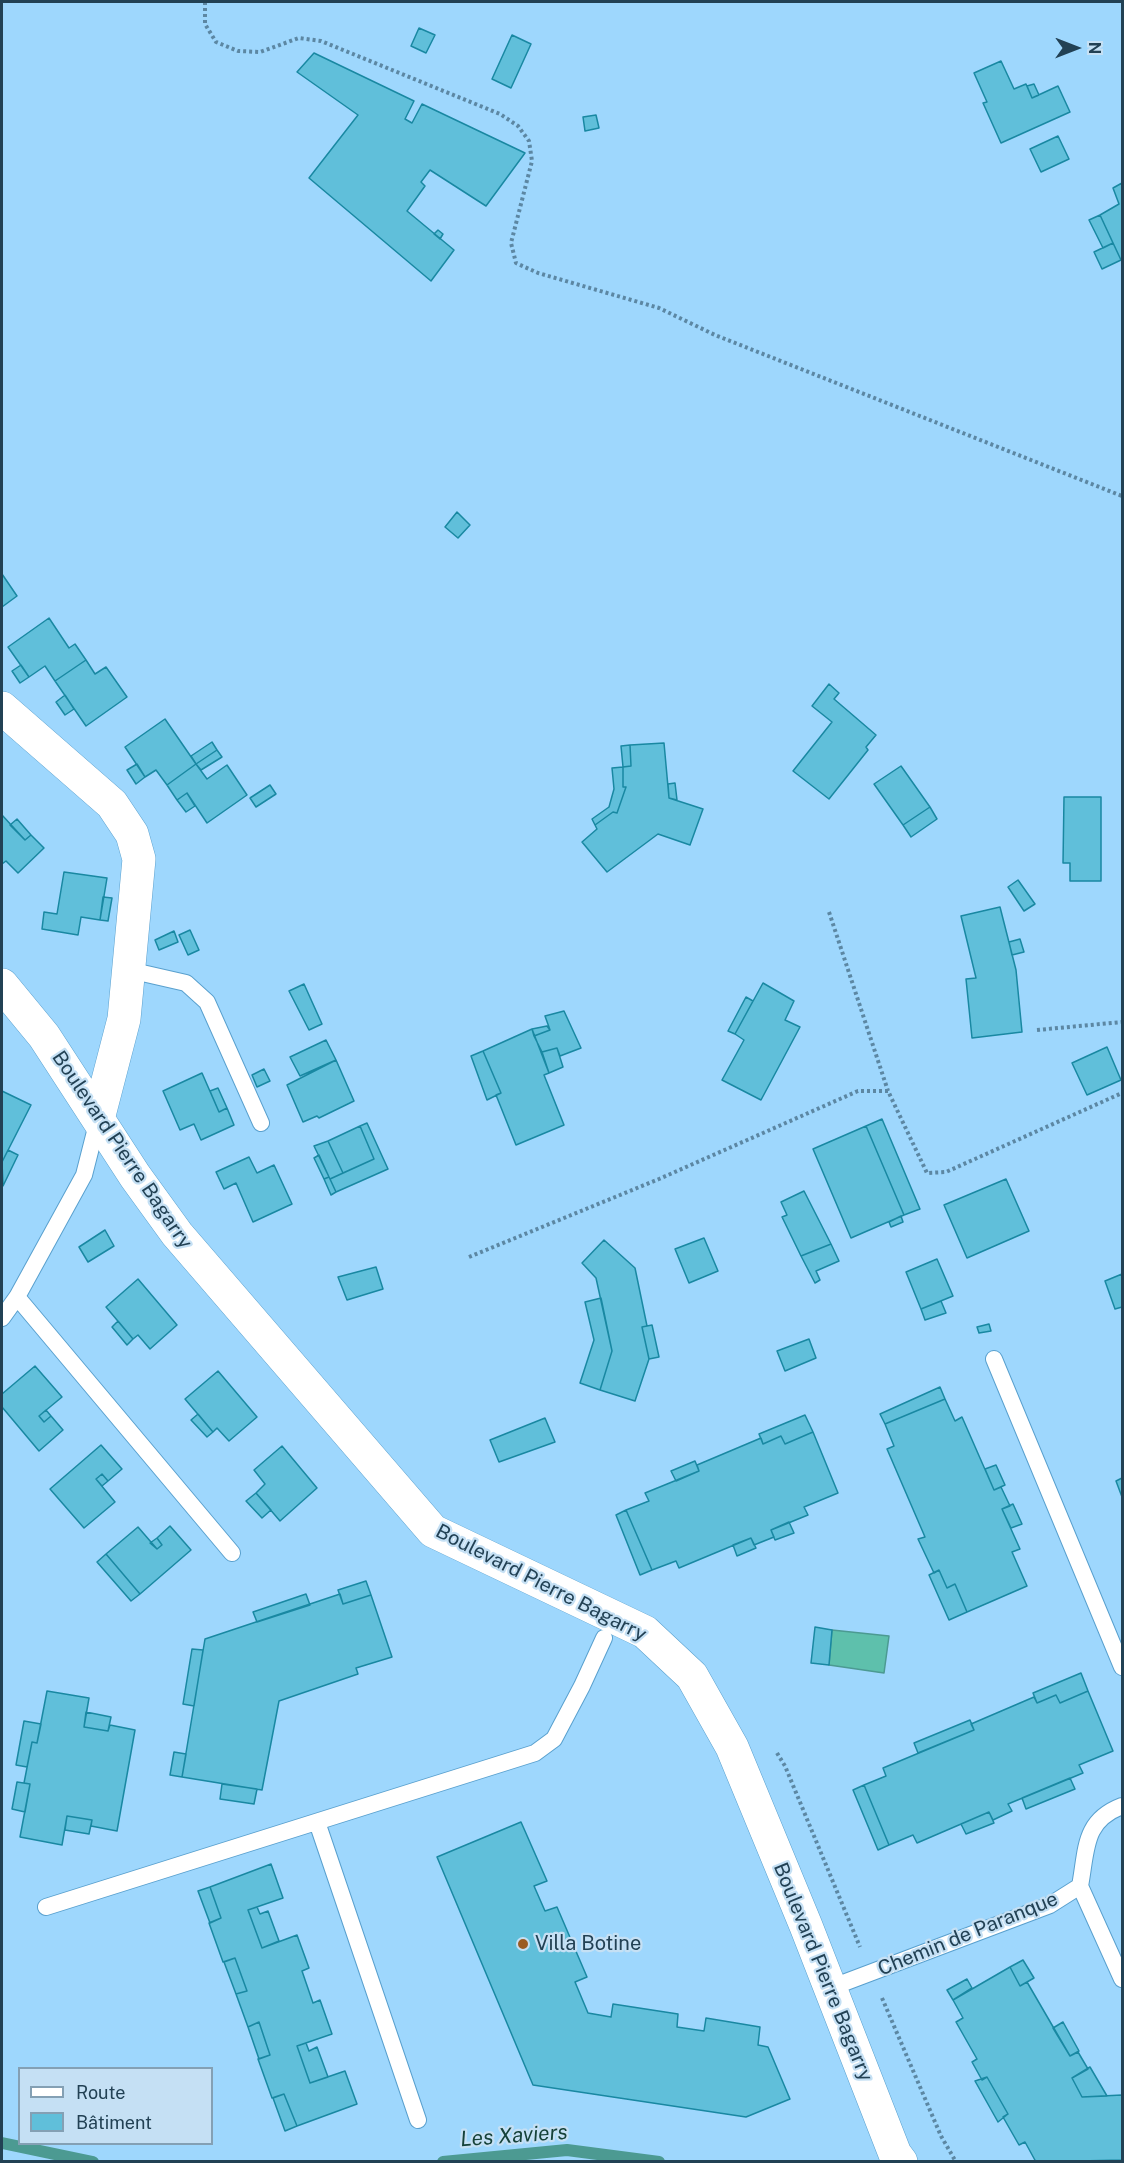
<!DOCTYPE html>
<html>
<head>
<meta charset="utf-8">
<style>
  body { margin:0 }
  #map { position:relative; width:1124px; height:2163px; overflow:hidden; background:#9ed7fd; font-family:"Public Sans",sans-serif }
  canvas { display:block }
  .frame { position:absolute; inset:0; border:3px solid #224154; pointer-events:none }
  .legend { position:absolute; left:18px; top:2067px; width:195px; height:78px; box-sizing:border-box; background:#c5e0f4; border:2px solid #84a0b4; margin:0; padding:8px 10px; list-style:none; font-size:18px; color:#224154 }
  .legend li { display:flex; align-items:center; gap:12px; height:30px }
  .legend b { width:30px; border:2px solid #84a0b4 }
  .north { position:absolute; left:1046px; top:18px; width:60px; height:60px; -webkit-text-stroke:4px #c5e0f4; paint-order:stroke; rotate:90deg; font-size:16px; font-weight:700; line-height:24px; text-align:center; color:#224154 }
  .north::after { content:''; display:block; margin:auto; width:21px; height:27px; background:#224154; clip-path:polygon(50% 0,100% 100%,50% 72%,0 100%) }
</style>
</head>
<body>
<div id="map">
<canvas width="1124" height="2163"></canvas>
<div class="frame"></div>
<ul class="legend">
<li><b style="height:8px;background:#fff"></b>Route</li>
<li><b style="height:16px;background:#60bfda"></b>Bâtiment</li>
</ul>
<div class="north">N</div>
</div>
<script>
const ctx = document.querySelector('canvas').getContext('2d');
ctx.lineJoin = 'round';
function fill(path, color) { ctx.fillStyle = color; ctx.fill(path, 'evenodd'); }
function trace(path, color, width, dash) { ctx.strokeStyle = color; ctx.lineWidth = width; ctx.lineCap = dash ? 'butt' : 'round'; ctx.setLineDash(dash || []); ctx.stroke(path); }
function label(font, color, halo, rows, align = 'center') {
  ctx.font = font + ' "Public Sans",sans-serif'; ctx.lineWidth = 4.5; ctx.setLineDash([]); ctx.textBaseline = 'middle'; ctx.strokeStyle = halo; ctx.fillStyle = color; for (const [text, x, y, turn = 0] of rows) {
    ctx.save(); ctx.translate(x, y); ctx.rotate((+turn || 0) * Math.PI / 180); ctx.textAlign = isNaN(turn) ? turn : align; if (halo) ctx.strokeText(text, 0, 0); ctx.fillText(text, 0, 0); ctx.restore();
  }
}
const water = new Path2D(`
  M832,1630L889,1636L884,1673L829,1665Z`);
fill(water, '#5ec0ac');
trace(water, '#4c9a92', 1.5);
trace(new Path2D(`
  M2,2143L93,2162
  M443,2162L567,2150L659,2162`), '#4c9a92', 12);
const building = new Path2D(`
  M419,28L435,35L426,53L411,46Z
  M512,35L531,44L511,88L492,79Z
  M314,53L414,101L405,119L412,123L422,104L525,153L486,206L430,170L421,182L425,186L407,211L454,250L431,281L309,178L358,115L297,72Z
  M1001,61L1014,89L1026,84L1032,98L1058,86L1070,112L1001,143L983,103L987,102L974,73Z
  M1034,84L1039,95L1032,98L1027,86Z
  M596,115L599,128L585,131L583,117Z
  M1058,136L1069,159L1041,172L1030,149Z
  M1122,183V259L1121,260L1100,215L1119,204L1113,188Z
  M1100,215L1113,243L1103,248L1089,220Z
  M438,230L443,234L440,239L434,234Z
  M1113,243L1121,260L1102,269L1094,252Z
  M457,512L470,525L458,538L445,527Z
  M2,574L17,596L2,607Z
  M49,618L69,648L75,644L86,660L55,681L45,666L29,677L8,647Z
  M86,660L95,674L106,667L127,697L86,726L55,681Z
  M21,665L29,677L20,683L12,671Z
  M829,684L839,693L834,699L876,735L866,747L868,750L829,799L793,771L832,722L812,706Z
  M65,695L74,709L65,715L56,702Z
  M165,719L196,764L167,785L156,770L145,777L125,747Z
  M212,742L217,750L196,764L191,756Z
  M664,743L669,798L703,809L690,845L658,834L607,872L582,842L597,829L595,825L613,812L617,813L626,787H623V767L631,766L630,745Z
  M630,745L631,766L623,767L621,746Z
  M217,750L222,757L201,770L196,764Z
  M137,764L145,777L136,784L127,770Z
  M196,764L207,779L227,765L247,795L207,823L187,793L177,800L167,785Z
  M901,766L930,807L903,825L874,784Z
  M623,767V787H626L617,813L613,812L595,825L592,819L609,807L614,789L612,768Z
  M675,783L677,800L669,798L668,784Z
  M270,785L276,794L256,807L250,798Z
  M187,793L195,806L186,812L177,800Z
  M1064,797H1101V881H1070V863H1063Z
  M930,807L937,819L911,837L903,825Z
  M2,815L25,840L31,835L44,848L18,873L6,861L2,864Z
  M17,819L31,835L25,840L10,825Z
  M64,872L107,878L100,920L81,917L78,935L42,929L44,912L57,914Z
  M1018,880L1035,904L1024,911L1008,887Z
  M103,897L112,898L108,921L100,920Z
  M1000,907L1016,970L1022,1032L972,1038L966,979L976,978L961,916Z
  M190,930L199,950L188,955L179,935Z
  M174,931L178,942L159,950L155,940Z
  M1020,939L1024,952L1012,955L1009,942Z
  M763,983L794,1001L785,1020L800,1027L761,1100L722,1080L744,1040L735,1034Z
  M304,984L322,1024L309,1030L289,991Z
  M746,997L753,1001L735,1034L728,1031Z
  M564,1011L581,1048L560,1056L557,1048L542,1052L534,1036L550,1030L545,1016Z
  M547,1026L550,1030L534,1036L532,1029Z
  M532,1029L549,1073L544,1075L564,1125L516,1145L496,1095L501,1093L483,1051Z
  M326,1040L336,1060L300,1076L290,1057Z
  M1107,1047L1121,1080L1087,1095L1072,1063Z
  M557,1048L563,1067L549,1073L542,1052Z
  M483,1051L501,1093L487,1100L471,1056Z
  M336,1060L354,1101L319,1118L317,1116L303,1122L287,1085Z
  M264,1069L270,1081L257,1087L252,1075Z
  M202,1073L219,1112L227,1108L234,1125L201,1140L194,1124L180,1130L163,1091Z
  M218,1088L227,1108L219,1112L210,1091Z
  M2,1091L31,1105L2,1162Z
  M882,1119L920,1209L904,1215L866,1126Z
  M367,1123L388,1169L336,1192L330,1179L374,1159L360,1126Z
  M360,1126L374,1159L343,1173L328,1141Z
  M866,1126L904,1215L851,1238L813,1149Z
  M328,1141L343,1173L330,1179L314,1146Z
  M8,1150L18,1155L3,1186L2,1162Z
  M319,1155L329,1177L324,1179L314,1158Z
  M249,1157L257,1173L274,1165L292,1204L253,1222L236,1183L224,1189L216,1172Z
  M329,1177L336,1192L331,1195L324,1179Z
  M1006,1179L1029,1231L967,1258L944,1205Z
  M804,1191L831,1244L801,1256L782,1217L787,1215L781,1202Z
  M901,1216L903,1222L891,1227L889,1222Z
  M105,1230L114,1246L88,1262L79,1247Z
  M704,1238L718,1271L689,1283L675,1249Z
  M604,1240L635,1268L647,1326L642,1327L649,1359L635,1401L600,1390L612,1351L596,1278L582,1263Z
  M831,1244L839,1261L816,1271L820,1280L815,1283L801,1256Z
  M937,1259L953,1296L921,1309L906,1272Z
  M376,1267L383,1289L347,1300L338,1277Z
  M1122,1274V1307L1115,1309L1105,1281Z
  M138,1279L177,1325L150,1349L138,1335L133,1339L106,1307Z
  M601,1298L612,1351L600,1390L580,1383L594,1340L585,1302Z
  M941,1301L946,1313L925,1320L921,1309Z
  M118,1321L133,1339L127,1345L112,1327Z
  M989,1324L991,1331L979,1333L977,1327Z
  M652,1325L659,1357L649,1359L642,1327Z
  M809,1339L816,1358L785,1371L777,1351Z
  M35,1366L62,1397L39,1416L44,1422L51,1416L63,1430L39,1451L2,1407V1394Z
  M218,1371L257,1417L229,1441L217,1428L213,1432L185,1399Z
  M940,1387L945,1399L885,1424L880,1414Z
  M945,1399L955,1421L962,1417L994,1490L1001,1487L1010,1506L1002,1509L1020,1549L1012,1552L1027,1586L967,1612L955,1584L947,1588L939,1570L934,1573L918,1539L925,1537L887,1449L894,1446L885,1424Z
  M46,1410L51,1416L44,1422L39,1416Z
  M198,1414L213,1432L207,1437L191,1420Z
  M805,1415L813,1432L785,1444L781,1436L763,1444L759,1434Z
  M545,1418L555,1442L499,1462L490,1440Z
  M813,1432L838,1493L804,1507L808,1515L771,1530L774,1537L754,1545L751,1538L679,1568L676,1561L652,1570L626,1510L649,1501L645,1493L699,1471L697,1465L761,1438L763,1444L781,1436L785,1444Z
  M101,1445L122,1469L108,1481L102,1474L96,1479L115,1502L84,1528L50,1489Z
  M282,1446L317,1488L280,1521L256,1493L265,1484L254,1470Z
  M695,1461L699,1471L676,1481L671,1471Z
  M996,1465L1005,1485L994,1490L985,1469Z
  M102,1474L108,1481L102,1486L96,1479Z
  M1122,1478V1497L1116,1481Z
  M256,1493L271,1510L262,1518L246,1501Z
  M1013,1504L1022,1524L1011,1528L1002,1509Z
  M626,1510L652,1570L640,1575L616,1515Z
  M789,1522L794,1533L775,1540L771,1530Z
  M170,1526L191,1550L140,1594L106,1554L138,1527L157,1549L162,1545L157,1538Z
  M157,1538L162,1545L157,1549L150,1543Z
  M751,1538L756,1548L737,1556L733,1545Z
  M106,1554L140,1594L131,1601L97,1562Z
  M939,1570L947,1588L955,1584L967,1612L949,1620L929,1575Z
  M366,1581L371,1595L343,1604L338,1590Z
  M306,1594L310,1605L257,1622L253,1612Z
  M340,1594L343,1604L371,1595L392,1657L356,1668L358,1674L279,1701L262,1790L182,1777L205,1639Z
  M815,1627L832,1630L829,1665L811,1663Z
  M192,1649L203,1650L194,1706L183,1704Z
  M1081,1673L1088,1691L1060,1703L1056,1695L1037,1703L1033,1693Z
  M47,1691L89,1698L84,1727L108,1731L110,1725L135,1730L117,1831L91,1826L92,1820L67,1816L62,1845L20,1837L30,1784L24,1783L32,1742L37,1743Z
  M1088,1691L1113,1751L1079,1765L1083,1773L1008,1804L1012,1811L993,1820L989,1812L917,1843L913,1835L889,1845L864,1785L886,1776L883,1768L974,1730L971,1724L1034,1697L1037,1703L1056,1695L1060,1703Z
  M86,1712L111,1717L108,1731L84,1727Z
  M970,1720L974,1730L918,1753L914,1743Z
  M24,1721L41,1724L37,1743L32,1742L27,1767L16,1765Z
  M174,1752L186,1754L182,1777L170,1775Z
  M1070,1778L1075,1789L1026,1809L1022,1798Z
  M17,1782L30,1784L25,1812L12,1809Z
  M222,1784L257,1789L254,1804L220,1799Z
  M864,1785L889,1845L878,1850L853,1790Z
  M989,1812L994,1823L966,1834L961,1824Z
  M67,1816L92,1820L89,1834L65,1830Z
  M521,1822L547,1881L534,1886L545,1911L557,1907L587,1977L575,1982L588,2013L611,2017L613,2004L678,2014L677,2027L704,2031L706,2018L760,2027L758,2045L768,2047L790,2099L746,2117L533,2085L437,1857Z
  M271,1864L283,1898L248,1910L262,1948L297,1935L309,1968L302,1971L313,2003L320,2000L332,2034L297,2046L310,2083L345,2071L357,2104L297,2126L284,2094L272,2098L258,2059L270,2055L259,2022L248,2027L236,1994L247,1991L235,1958L223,1962L209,1923L221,1918L210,1887Z
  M210,1887L221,1918L210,1923L198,1891Z
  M257,1907L260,1914L268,1911L279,1941L262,1948L248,1910Z
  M235,1958L247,1991L236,1994L224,1962Z
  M1023,1960L1034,1978L1020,1986L1010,1967Z
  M1010,1967L1020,1986L1027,1982L1070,2056L1078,2052L1088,2069L1072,2078L1082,2097L1122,2095V2160L1036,2162L1025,2142L1019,2145L1003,2117L1008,2114L987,2077L982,2080L972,2062L977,2059L956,2022L963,2018L953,2000Z
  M967,1979L972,1988L953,2000L947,1990Z
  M259,2022L270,2055L259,2059L248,2027Z
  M1063,2022L1079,2051L1070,2056L1053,2028Z
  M306,2043L309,2051L317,2047L328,2077L310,2083L297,2046Z
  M1090,2067L1107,2096L1082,2097L1072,2078Z
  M987,2077L1008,2114L998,2122L975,2081Z
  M284,2094L297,2126L285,2131L273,2098Z`);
fill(building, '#60bfda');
trace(building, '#1988a2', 1.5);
const service = new Path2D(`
  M129,970L186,983L207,1002L261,1123
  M17,1297L232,1553
  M2,1318L17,1297L84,1175L98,1120
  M994,1359L1122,1667
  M317,1822L418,2120
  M1080,1886L1122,1979
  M46,1907L535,1753L554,1739L582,1686L604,1638
  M830,1988L1050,1905L1080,1886C1087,1849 1083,1821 1122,1806`);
const minor = new Path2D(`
  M2,708L112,804L132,834L139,859L124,1019L98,1119
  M2,985L44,1036L135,1176L177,1234L433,1531L645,1632L692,1676L732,1747L806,1926L895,2154L901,2162`);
trace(service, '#59a0ce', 18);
trace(minor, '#59a0ce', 34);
trace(new Path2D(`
  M205,2V24L216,42L238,51L260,52L299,38L321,41L500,114L518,126L529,141L532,161L511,243L516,263L538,273L659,308L715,335L1122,496
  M829,912L888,1091
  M1037,1030L1122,1022
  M469,1257L659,1179L858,1091H888L927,1173L946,1172L1122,1093
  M777,1753L785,1766L860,1947
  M882,1998L941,2136L956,2162`), '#5c87a3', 4, [3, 3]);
trace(service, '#fff', 16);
trace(minor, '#fff', 33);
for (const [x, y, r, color] of [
  [523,1944,6,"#9b5c24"]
]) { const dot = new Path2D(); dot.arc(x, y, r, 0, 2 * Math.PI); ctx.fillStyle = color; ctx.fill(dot); trace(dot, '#c5e0f4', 2); }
label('20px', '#224154', '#c5e0f4', [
  ["Boulevard Pierre Bagarry",122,1150,56],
  ["Boulevard Pierre Bagarry",541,1583,27],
  ["Chemin de Paranque",968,1934,-22],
  ["Boulevard Pierre Bagarry",823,1972,68]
]);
label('20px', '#224154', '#c5e0f4', [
  ["Villa Botine",535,1944]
], 'left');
label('italic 21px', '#16423a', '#c5e0f4', [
  ["Les Xaviers",514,2136,-4]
]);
</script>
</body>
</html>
